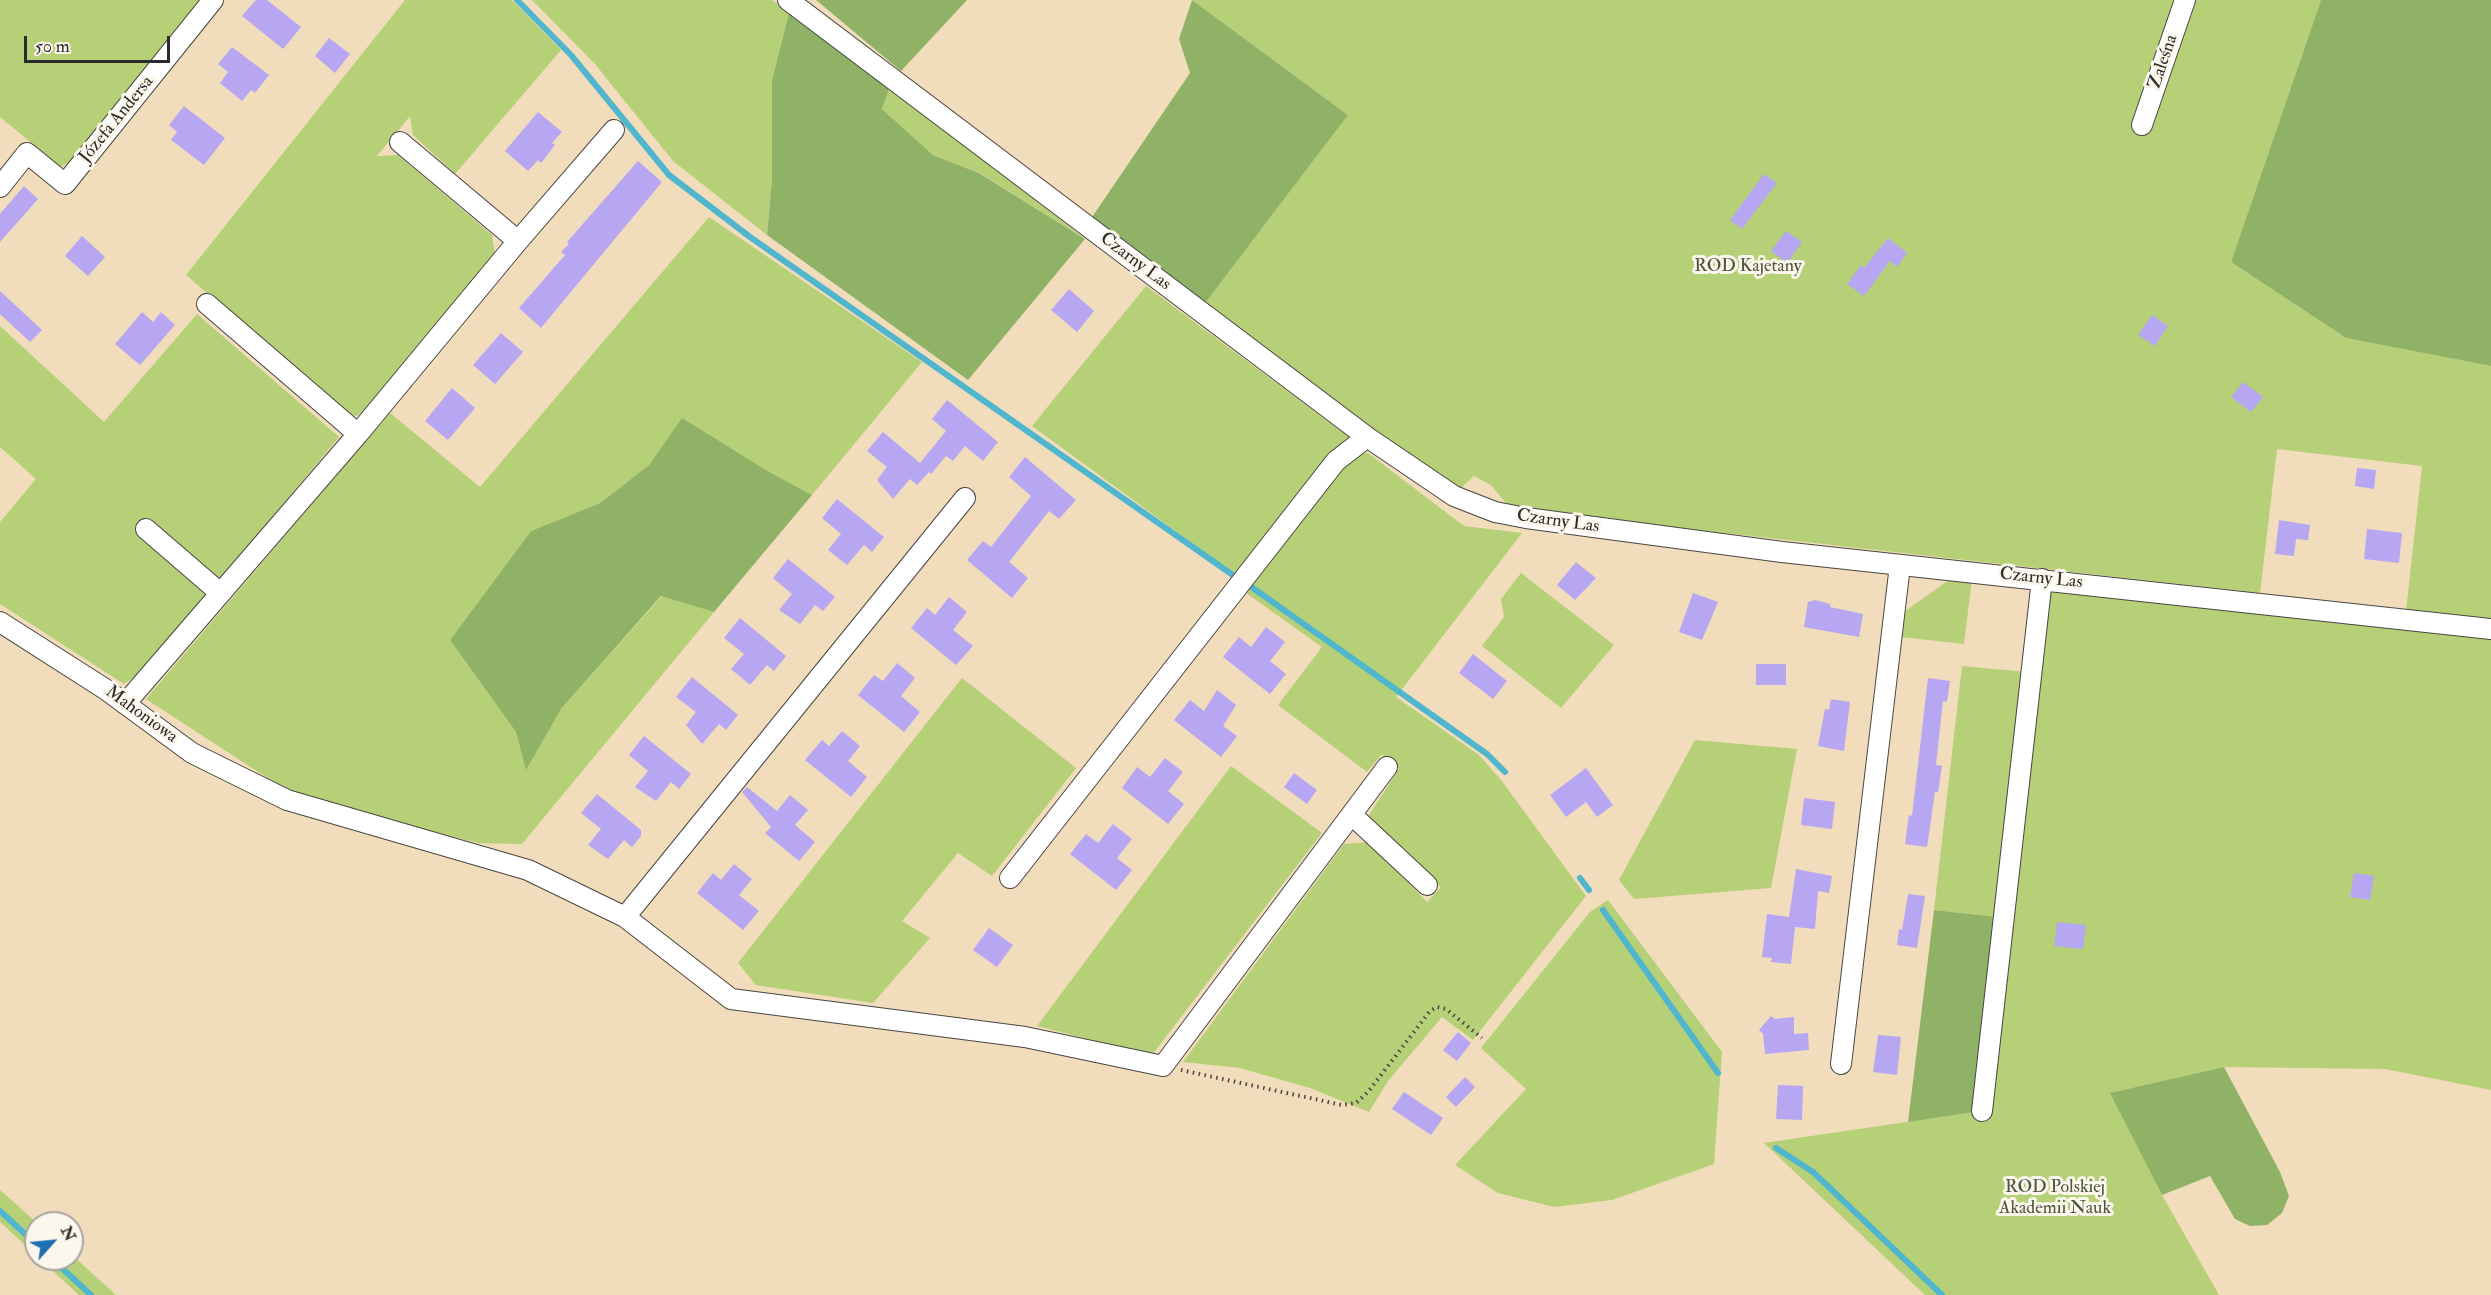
<!DOCTYPE html>
<html>
<head>
<meta charset="utf-8">
<style>
  body { margin:0 }
  #map { position:relative; width:2491px; height:1295px; overflow:hidden; background:#f1dcbb; font-family:"IM FELL Double Pica",serif }
  canvas { display:block }
  .north { position:absolute; left:24px; top:1211px; width:60px; height:60px; box-sizing:border-box; background:#fbf7ec; border:2px solid #a8a59f; border-radius:50%; rotate:63deg; font-size:16px; font-weight:700; line-height:24px; text-align:center; color:#2b2b2b }
  .north::after { content:''; display:block; margin:auto; width:21px; height:27px; background:#1f6fb2; clip-path:polygon(50% 0,100% 100%,50% 72%,0 100%) }
  .scale { position:absolute; left:24px; top:36px; width:146px; height:27px; box-sizing:border-box; border:3px solid #2b2b2b; border-top:0; padding-left:8px; font-size:18px; line-height:21px; white-space:nowrap; color:#2b2b2b; -webkit-text-stroke:4px #fbf7ec; paint-order:stroke }
</style>
</head>
<body>
<div id="map">
<canvas width="2491" height="1295"></canvas>
<div class="north">N</div>
<div class="scale">50 m</div>
</div>
<script>
const ctx = document.querySelector('canvas').getContext('2d');
ctx.lineJoin = 'round';
function fill(path, color) { ctx.fillStyle = color; ctx.fill(path, 'evenodd'); }
function trace(path, color, width, dash) { ctx.strokeStyle = color; ctx.lineWidth = width; ctx.lineCap = dash ? 'butt' : 'round'; ctx.setLineDash(dash || []); ctx.stroke(path); }
function label(font, color, halo, rows, align = 'center') {
  ctx.font = font + ' "IM FELL Double Pica",serif'; ctx.lineWidth = 6; ctx.setLineDash([]); ctx.textBaseline = 'middle'; ctx.strokeStyle = halo; ctx.fillStyle = color; for (const [text, x, y, turn = 0] of rows) {
    ctx.save(); ctx.translate(x, y); ctx.rotate((+turn || 0) * Math.PI / 180); ctx.textAlign = isNaN(turn) ? turn : align; if (halo) ctx.strokeText(text, 0, 0); ctx.fillText(text, 0, 0); ctx.restore();
  }
}
fill(new Path2D(`
  M0,0H204L77,157L61,167L0,117Z
  M405,0H512L561,50L455,174L413,135L410,116L377,156L398,155L492,235L496,261L368,409L357,416L346,414L186,275Z
  M532,0H772L789,13L772,80V179L767,235L673,161L595,64Z
  M1192,0H2176L2135,125L2149,133L2195,0H2321L2231,262L2346,338L2491,366V621L2406,611L2422,466L2277,449L2260,593L1511,509L1491,485L1474,476L1457,492L1206,302L1348,115Z
  M890,86L1085,239L980,173L933,155L882,109Z
  M709,217L922,362L812,495L766,470L682,419L649,465L600,503L531,531L450,640L516,732L526,769L561,709L662,596L714,612L522,844L478,843L295,796L146,699L390,413L480,487Z
  M1146,286L1350,438L1240,578L1032,426Z
  M197,314L339,437L144,670L124,684L0,604V522L36,479L0,447V326L104,422Z
  M1368,453L1464,526L1522,533L1396,697L1479,755L1501,780L1586,896L1473,1040L1442,1017L1388,1081L1369,1112L1310,1088L1240,1068L1183,1062L1344,844L1368,842L1427,902L1441,887L1367,818L1399,769L1382,754L1367,772L1278,705L1322,647L1242,590L1348,455Z
  M1521,573L1614,645L1561,708L1482,646L1504,617L1501,599Z
  M1953,577L1972,579L1964,644L1901,637L1904,612Z
  M2050,588L2491,639V1090L2385,1069L2224,1067L2111,1093L2162,1195L2219,1295H1925L1764,1143L1974,1112Z
  M1962,666L2026,672L1997,917L1934,910Z
  M962,678L1076,768L992,876L958,853L902,921L930,938L873,1003L756,985L738,963Z
  M1695,740L1797,749L1771,888L1634,899L1619,880Z
  M1231,766L1322,833L1152,1055L1037,1026Z
  M1608,900L1722,1052L1714,1164L1612,1200L1554,1207L1498,1193L1455,1165L1526,1089L1481,1048L1590,912Z
  M0,1190L37,1223L36,1255L0,1222Z
  M72,1255L116,1295H79L40,1259H72Z`), '#b5d076');
fill(new Path2D(`
  M816,0H967L901,71Z
  M1192,0L1348,115L1206,302L1088,223L1190,73L1179,39Z
  M2321,0H2491V366L2346,338L2231,262Z
  M789,13L890,86L882,109L933,155L979,173L1085,239L968,380L767,235L772,179V80Z
  M682,418L766,470L812,495L714,612L661,596L561,709L526,770L516,732L450,640L531,531L600,503L649,465Z
  M1934,910L1997,917L1974,1112L1908,1122Z
  M2224,1067L2280,1172L2289,1196L2282,1213L2267,1225L2250,1226L2235,1219L2210,1176L2162,1195L2110,1093Z`), '#90b267');
trace(new Path2D(`
  M517,0L571,55L669,175L750,237L1237,578
  M1250,586L1487,754L1505,772
  M1580,878L1589,890
  M1603,910L1718,1073
  M1776,1148L1813,1172L1942,1295
  M0,1211L36,1244
  M52,1259L91,1295`), '#4fb6ce', 6);
fill(new Path2D(`
  M256,0H267L301,27L283,49L242,16Z
  M329,38L350,54L335,73L315,56Z
  M232,47L269,75L255,93L251,90L242,101L220,83L228,72L218,64Z
  M184,106L225,138L204,165L171,140L177,132L169,125Z
  M538,112L562,132L552,143L555,145L541,163L538,160L528,171L505,151Z
  M638,161L662,182L541,328L519,308L565,255L561,252L569,244L567,242Z
  M1764,174L1777,183L1742,229L1730,220Z
  M24,186L38,199L0,242V214Z
  M1786,231L1802,242L1787,263L1771,251Z
  M82,236L105,257L88,276L65,256Z
  M1888,238L1907,253L1897,267L1890,261L1864,296L1847,284L1861,265L1864,268Z
  M1069,289L1094,311L1077,332L1051,310Z
  M0,291L42,330L30,342L0,314Z
  M142,312L153,322L161,312L175,325L140,365L115,344Z
  M2152,315L2168,326L2155,346L2138,335Z
  M501,333L523,352L495,384L473,365Z
  M2243,382L2263,397L2251,412L2231,397Z
  M452,388L475,408L448,440L425,421Z
  M947,400L998,442L983,461L965,446L953,461L946,456L931,474L929,472L917,485L910,479L893,499L877,480L887,467L867,451L883,432L920,463L946,431L932,419Z
  M1025,457L1076,500L1059,519L1049,511L1009,562L1028,578L1012,598L967,560L983,541L991,547L1031,496L1009,477Z
  M2357,468L2376,470L2374,489L2355,486Z
  M837,499L884,537L872,552L864,545L847,565L828,550L841,534L822,518Z
  M2279,520L2310,525L2308,540L2296,539L2294,556L2275,554Z
  M2367,529L2402,533L2399,563L2364,559Z
  M788,559L835,597L823,611L815,605L800,624L779,610L792,594L773,578Z
  M1576,562L1596,578L1575,600L1557,585Z
  M1693,593L1718,602L1702,640L1679,632Z
  M949,597L967,612L953,630L973,646L956,665L911,628L927,608L935,615Z
  M1815,600L1830,604V607L1863,614L1859,637L1804,627L1808,602Z
  M740,618L786,656L774,671L767,665L750,685L731,669L744,654L724,638Z
  M1266,627L1285,642L1270,661L1286,674L1270,694L1223,657L1239,637L1251,647Z
  M1473,654L1507,681L1493,699L1459,673Z
  M897,663L915,678L901,696L920,712L904,732L858,695L874,675L883,681Z
  M1756,664H1786V685H1756Z
  M692,677L738,715L726,730L719,724L702,744L686,725L696,712L676,697Z
  M1928,678L1950,681L1947,702L1943,701L1936,765L1942,766L1938,792H1935L1927,847L1905,844L1909,815L1912,816Z
  M1217,690L1236,705L1223,726L1237,736L1221,757L1174,720L1190,700L1204,711Z
  M1831,699L1850,702L1844,751L1818,746L1825,709L1829,710Z
  M842,731L860,746L848,761L867,777L851,797L805,760L822,740L829,746Z
  M644,736L691,774L679,789L671,782L656,801L635,787L648,771L629,755Z
  M1165,758L1183,772L1168,791L1184,804L1168,824L1122,788L1137,767L1150,777Z
  M1586,768L1613,805L1597,817L1586,802L1566,817L1550,795Z
  M1294,773L1317,790L1307,804L1284,787Z
  M747,787L777,811L790,795L808,810L795,825L815,842L799,861L765,833L771,827L742,792Z
  M597,794L641,830V836L632,847L624,840L608,859L588,845L601,829L581,813Z
  M1804,798L1835,802L1832,829L1801,825Z
  M1113,824L1132,839L1117,858L1132,870L1116,890L1070,854L1086,834L1098,843Z
  M734,864L752,879L739,895L759,911L743,930L697,893L713,873L721,880Z
  M1796,869L1832,876L1829,893L1818,891L1815,929L1795,927L1791,964L1771,962L1772,958L1762,957L1767,914L1789,917Z
  M2354,873L2374,876L2370,900L2350,897Z
  M1908,894L1925,896L1917,948L1897,945L1899,929L1902,930Z
  M2057,922L2086,925L2083,949L2054,946Z
  M989,928L1013,945L997,967L973,950Z
  M1771,1016L1775,1019L1794,1017V1034L1808,1033L1809,1050L1765,1054L1763,1034L1759,1030Z
  M1458,1032L1471,1043L1457,1061L1443,1050Z
  M1878,1035L1901,1037L1897,1075L1873,1072Z
  M1465,1077L1475,1087L1456,1107L1446,1097Z
  M1778,1085L1803,1086L1802,1120L1776,1119Z
  M1404,1092L1443,1118L1431,1135L1392,1109Z`), '#b7a7f2');
const minor = new Path2D(`
  M788,0L1367,437L1454,496L1495,512L1526,518L1782,552L2491,629
  M2142,125L2185,0
  M400,142L518,241
  M0,187L27,153L65,184L213,0
  M207,304L358,434L518,241L614,130
  M146,529L219,592
  M0,622L105,689L192,753L287,800L528,870L625,917L731,999L1025,1037L1163,1066L1387,767
  M125,704L358,434
  M1352,815L1427,885
  M1010,878L1336,461L1367,437
  M625,917L965,498
  M1841,1064L1900,565
  M1982,1111L2042,579`);
trace(minor, '#494641', 22);
trace(new Path2D(`
  M1181,1070L1342,1105L1356,1103L1368,1092L1430,1011L1437,1007L1446,1009L1482,1038`), '#494641', 4, [1.5, 4.5]);
trace(minor, '#fff', 20);
label('18px', '#2b2b2b', '#fbf7ec', [
  ["Zaleśna",2164,62,-71],
  ["Józefa Andersa",117,120,-51],
  ["Czarny Las",1135,262,37],
  ["Czarny Las",1558,522,8],
  ["Czarny Las",2041,579,6],
  ["Mahoniowa",141,715,36]
]);
label('18px', '#4e543e', '#fbf7ec', [
  ["ROD Kajetany",1748,267],
  ["ROD Polskiej",2055,1188],
  ["Akademii Nauk",2055,1209]
]);
</script>
</body>
</html>
